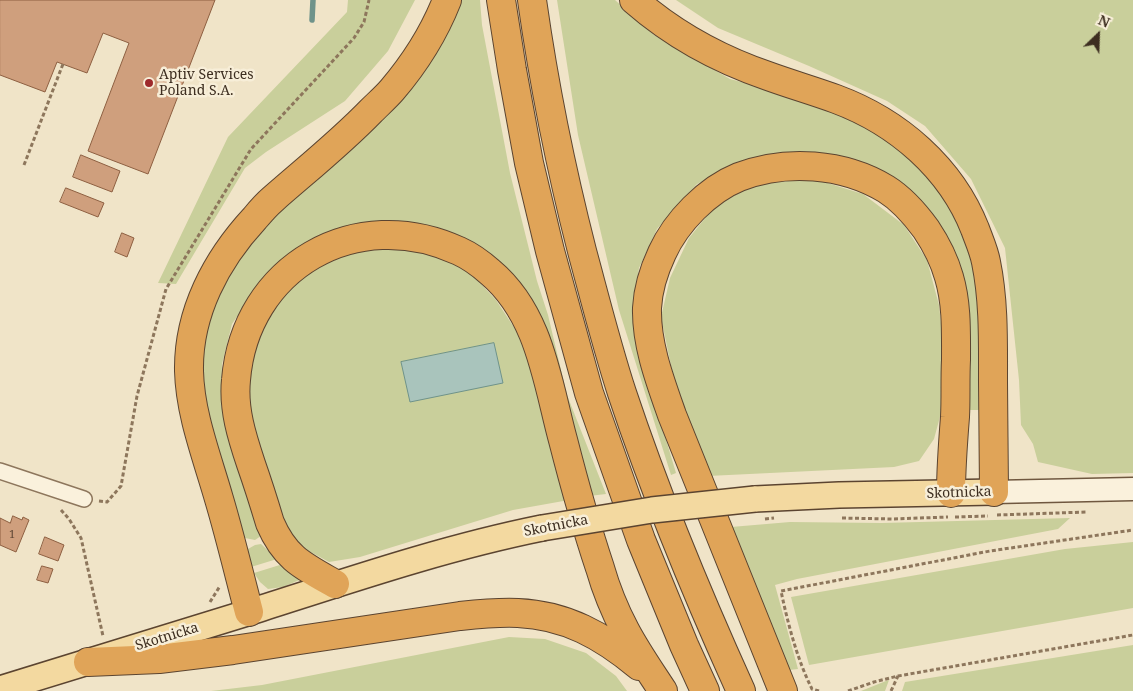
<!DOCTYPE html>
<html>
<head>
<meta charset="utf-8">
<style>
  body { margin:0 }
  #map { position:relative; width:1133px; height:691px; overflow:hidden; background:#f0e4c8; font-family:"Noto Serif",serif }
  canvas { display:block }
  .north { position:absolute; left:1073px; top:10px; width:50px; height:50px; -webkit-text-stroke:4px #f7eed8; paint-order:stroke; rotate:24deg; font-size:14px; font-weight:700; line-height:20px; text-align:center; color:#3d2e20 }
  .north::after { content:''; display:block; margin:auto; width:18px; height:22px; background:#3d2e20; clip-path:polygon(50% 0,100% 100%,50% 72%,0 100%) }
</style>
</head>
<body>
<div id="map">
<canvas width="1133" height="691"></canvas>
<div class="north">N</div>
</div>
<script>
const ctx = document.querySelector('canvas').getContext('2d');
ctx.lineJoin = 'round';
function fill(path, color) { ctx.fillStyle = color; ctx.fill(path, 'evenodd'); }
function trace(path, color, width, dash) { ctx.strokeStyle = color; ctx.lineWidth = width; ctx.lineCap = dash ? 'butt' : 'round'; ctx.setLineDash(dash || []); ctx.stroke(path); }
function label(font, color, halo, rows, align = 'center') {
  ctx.font = font + ' "Noto Serif",serif'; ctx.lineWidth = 5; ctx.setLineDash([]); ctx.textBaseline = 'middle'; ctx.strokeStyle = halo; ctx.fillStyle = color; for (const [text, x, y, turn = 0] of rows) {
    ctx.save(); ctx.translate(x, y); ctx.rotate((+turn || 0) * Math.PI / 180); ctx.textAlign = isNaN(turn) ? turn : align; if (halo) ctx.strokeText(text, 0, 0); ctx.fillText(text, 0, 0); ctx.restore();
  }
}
fill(new Path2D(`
  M348,0H415L388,51L345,101L266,152L245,168L176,284L158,283L228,137L347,12Z
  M458,0H480L482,25L510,173L537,281L548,315L567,395L606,494L589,496L492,260L317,239L275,265L249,299L232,324L222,364L221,405L228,434L261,536L255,540L245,538L229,496L205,412L200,369L209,309L246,241Z
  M557,0H615L654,35L730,79L794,96L852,120L886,137L924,169L952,204L971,249L978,288L983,410H966L965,320L875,170L821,154L757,158L697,184L657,229L639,268L634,305L641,356L676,473L671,475L619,310L578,135Z
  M676,0H1133V473L1092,474L1038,462L1033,444L1021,425L1019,380L1005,248L971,179L925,126L887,101L809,66L718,28Z
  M788,181H821L863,194L904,225L927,260L939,305L944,351L945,398L934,439L919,461L894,467L708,476L679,405L661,317L670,278L689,238L714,207L753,185Z
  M385,246L424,251L467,269L496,300L523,341L569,500L513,510L360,557L329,562L294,543L279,519L245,408L247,364L266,314L300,276L342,251Z
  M1070,518L1058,529L797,579L775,585L798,669L789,670L731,527L790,522L882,523Z
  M1133,542V608L809,665L791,597L1065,549Z
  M261,544L277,559L251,567L247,553L248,549L255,545Z
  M283,564L304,578L283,587L268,589L260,582L254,573Z
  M509,637L545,639L586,653L616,676L627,691H211L262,685Z
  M1133,645V691H902L905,682Z
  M889,680L885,691H861L886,681Z`), '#c9cf9b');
const water = new Path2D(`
  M494,343L503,383L410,402L401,362Z`);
fill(water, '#a9c4bc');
trace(water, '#6f938a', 1);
trace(new Path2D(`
  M312,20L313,0`), '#6f938a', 5.5);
const building = new Path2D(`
  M0,0H215L148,174L88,151L129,43L103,33L87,73L57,62L45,92L0,75Z
  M81,155L120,171L112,192L73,177Z
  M66,188L104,203L98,217L60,202Z
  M122,233L134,238L127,257L115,252Z
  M13,516L22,520L23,517L29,520L16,552L0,545V518L10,523Z
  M45,537L64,545L58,561L39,554Z
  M42,566L53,569L48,583L37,580Z`);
fill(building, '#cf9f7d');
trace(building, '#8d5f41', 1);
const street = new Path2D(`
  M0,471L84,499`);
const secondary = new Path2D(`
  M994,492L1133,489`);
const primary = new Path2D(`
  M755,499L839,495L994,492
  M0,689C83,663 167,638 250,612C347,581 443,548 542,528`);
const highway = new Path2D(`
  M501,0L512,70L529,163L550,251L589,393L641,540L684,645L705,691
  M532,0C544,85 561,169 582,251C595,299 607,347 622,393C656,495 697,594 741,691
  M634,0C674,35 718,59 768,76C790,84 814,91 836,99C898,122 951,168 975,229C979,240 984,251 986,262C994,301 993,342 993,382C993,419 994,455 994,492
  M335,584C303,566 285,558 270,523C264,503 258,484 251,464C242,437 233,409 236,380C245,267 356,203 459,251C470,256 481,264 490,272C540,314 547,381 563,440C574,483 586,526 600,568C606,589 615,611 625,630C636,651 650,671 663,691
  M249,612C239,574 230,536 219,499C207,457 190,414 189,371C188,313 216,260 255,218C260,212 266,205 273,199C306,170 340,143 371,111C378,104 386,97 392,90C415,63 434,33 447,0
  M88,662L159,659L233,650L460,616C479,614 499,612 518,613C566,615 603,636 639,666
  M783,691L672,415C660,381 646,344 647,308C648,289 654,270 662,253C676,222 707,190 739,177C786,159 843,163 886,189C902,199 915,214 926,229C936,244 944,259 949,277C957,304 956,332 956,360C955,379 956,398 955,417C953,442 951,467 951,493`);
trace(street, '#8d765c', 18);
trace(secondary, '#6f573f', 25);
trace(primary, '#5b4430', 28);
trace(highway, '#5b4430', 30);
trace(new Path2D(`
  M24,165L63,64
  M99,501L107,502L121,486L137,396L166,289L251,149L354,38L364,22L369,0
  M61,510L69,519L81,538L103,636
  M997,515L1087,512
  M955,517L988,516
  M842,518L893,519L948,517
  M210,602L220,586
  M819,691L812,689C797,659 788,624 781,591L990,551L1133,530
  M848,691L874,682L898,676L1133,635
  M891,691L898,676`), '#8d765c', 3, [4, 2.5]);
trace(street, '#faf1dc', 15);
trace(secondary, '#faf1dc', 22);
trace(primary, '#f3d9a0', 25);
trace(highway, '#e0a458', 28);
const primaryBridge = new Path2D(`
  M542,528L652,510L755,499`);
trace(primaryBridge, '#5b4430', 28, []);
trace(new Path2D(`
  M765,519L774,518`), '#8d765c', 3, [4, 2.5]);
trace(primaryBridge, '#f3d9a0', 25);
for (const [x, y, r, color] of [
  [149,83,5,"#9e2a2b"]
]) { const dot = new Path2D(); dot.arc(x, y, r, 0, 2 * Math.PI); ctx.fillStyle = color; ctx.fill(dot); trace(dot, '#f7eed8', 2); }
label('11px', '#624a37', null, [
  ["1",12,535]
]);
label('14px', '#3d2e20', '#f7eed8', [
  ["Aptiv Services",159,75],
  ["Poland S.A.",159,91]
], 'left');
label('14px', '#3d2e20', '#f7eed8', [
  ["Skotnicka",959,493,-2],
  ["Skotnicka",556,526,-11],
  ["Skotnicka",167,637,-17]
]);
</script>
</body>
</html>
